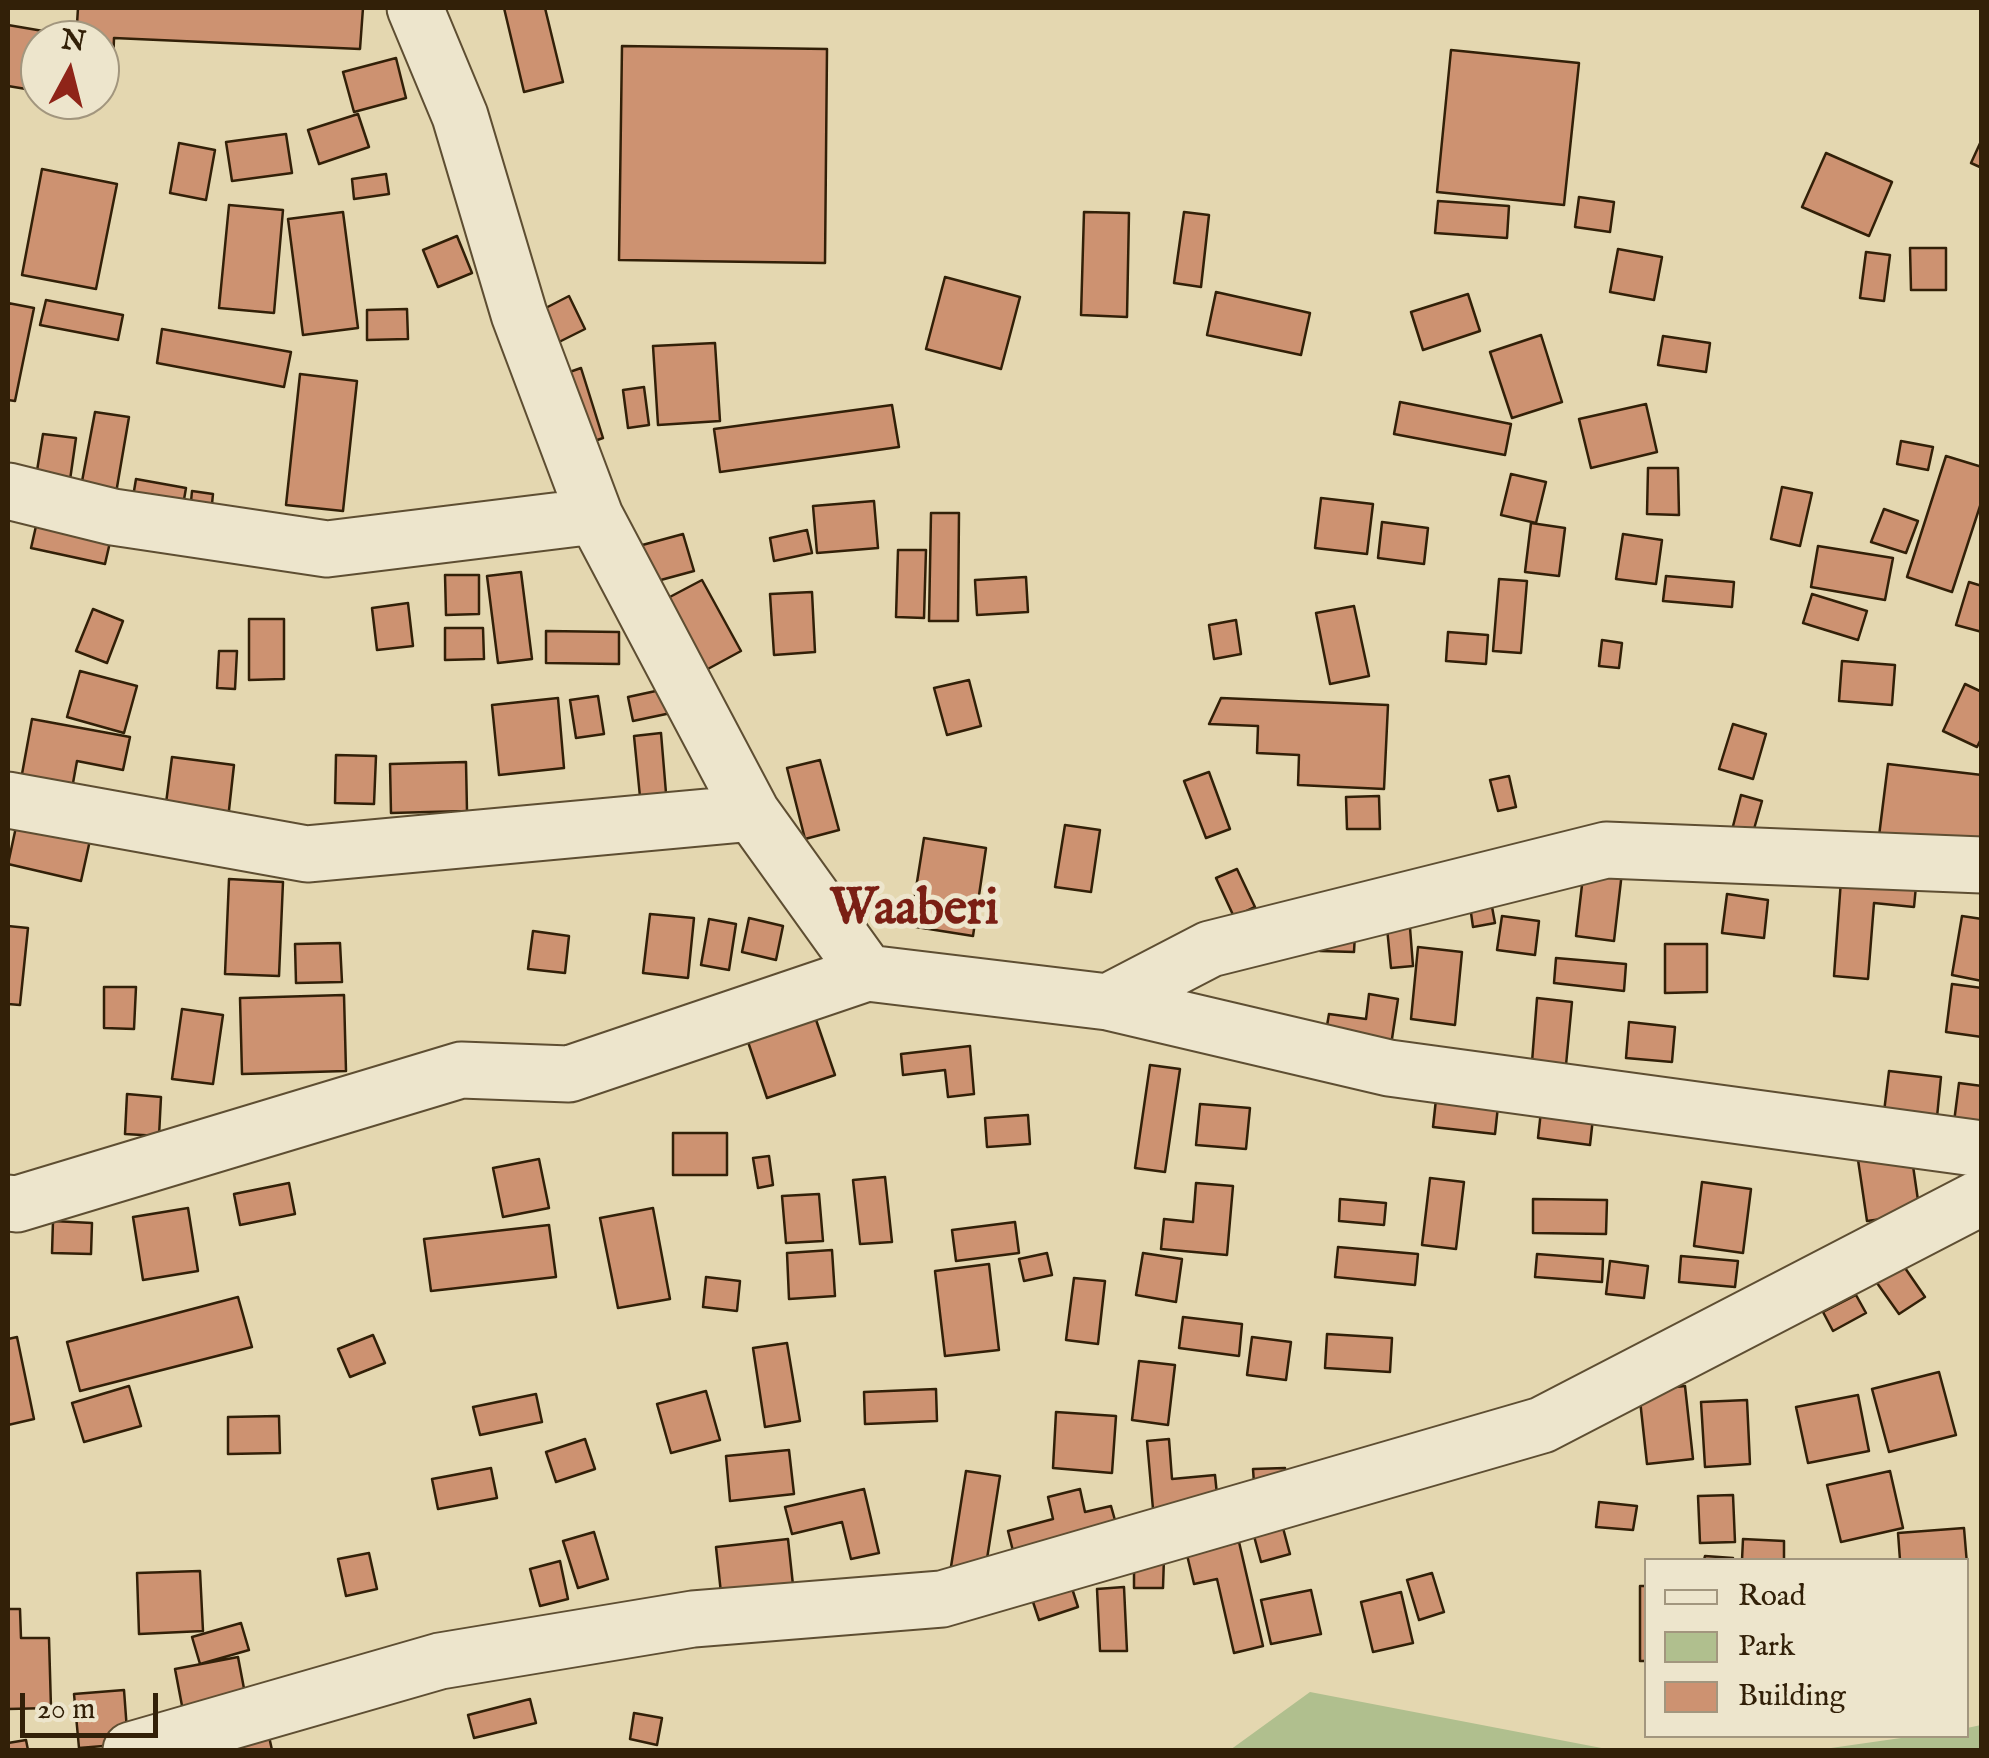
<!DOCTYPE html>
<html>
<head>
<meta charset="utf-8">
<style>
  body { margin:0 }
  #map { position:relative; width:1989px; height:1758px; overflow:hidden; background:#e4d7b0; font-family:"IM FELL English",serif }
  canvas { display:block }
  .frame { position:absolute; inset:0; border:10px solid #322008; pointer-events:none }
  .legend { position:absolute; left:1644px; top:1558px; width:325px; height:180px; box-sizing:border-box; background:#ede5cc; border:2px solid #a2967e; margin:0; padding:12px 18px; list-style:none; font-size:30px; color:#322008 }
  .legend li { display:flex; align-items:center; gap:20px; height:50px }
  .legend b { width:50px; border:2px solid #a2967e }
  .north { position:absolute; left:20px; top:20px; width:100px; height:100px; box-sizing:border-box; background:#ede5cc; border:2px solid #a2967e; border-radius:50%; rotate:7deg; font-size:28px; font-weight:700; line-height:40px; text-align:center; color:#322008 }
  .north::after { content:''; display:block; margin:auto; width:35px; height:45px; background:#8f2418; clip-path:polygon(50% 0,100% 100%,50% 72%,0 100%) }
  .scale { position:absolute; left:20px; top:1693px; width:138px; height:45px; box-sizing:border-box; border:5px solid #322008; border-top:0; padding-left:12px; font-size:30px; line-height:35px; white-space:nowrap; color:#322008; -webkit-text-stroke:8px #ede5cc; paint-order:stroke }
</style>
</head>
<body>
<div id="map">
<canvas width="1989" height="1758"></canvas>
<div class="frame"></div>
<ul class="legend">
<li><b style="height:12px;background:#ede5cc"></b>Road</li>
<li><b style="height:28px;background:#b0bf8e"></b>Park</li>
<li><b style="height:28px;background:#cd9271"></b>Building</li>
</ul>
<div class="north">N</div>
<div class="scale">20 m</div>
</div>
<script>
const ctx = document.querySelector('canvas').getContext('2d');
ctx.lineJoin = 'round';
function fill(path, color) { ctx.fillStyle = color; ctx.fill(path, 'evenodd'); }
function trace(path, color, width, dash) { ctx.strokeStyle = color; ctx.lineWidth = width; ctx.lineCap = dash ? 'butt' : 'round'; ctx.setLineDash(dash || []); ctx.stroke(path); }
function label(font, color, halo, rows, align = 'center') {
  ctx.font = font + ' "IM FELL English",serif'; ctx.lineWidth = 10; ctx.setLineDash([]); ctx.textBaseline = 'middle'; ctx.strokeStyle = halo; ctx.fillStyle = color; for (const [text, x, y, turn = 0] of rows) {
    ctx.save(); ctx.translate(x, y); ctx.rotate((+turn || 0) * Math.PI / 180); ctx.textAlign = isNaN(turn) ? turn : align; if (halo) ctx.strokeText(text, 0, 0); ctx.fillText(text, 0, 0); ctx.restore();
  }
}
fill(new Path2D(`
  M1310,1692L1612,1750H1230Z
  M1981,1725V1750H1817L1915,1736H1966L1967,1728Z`), '#b0bf8e');
const building = new Path2D(`
  M78,8H363L360,49L114,38L112,94H100V40H76Z
  M504,8H545L563,82L524,92Z
  M8,25L49,32L47,40H40L38,91L8,86Z
  M622,46L827,49L825,263L619,260Z
  M1451,50L1579,63L1564,205L1437,192Z
  M396,58L406,98L354,112L343,72Z
  M358,114L369,147L319,164L308,130Z
  M286,134L292,173L232,181L226,142Z
  M1982,139V168L1971,163Z
  M179,143L215,150L206,200L170,193Z
  M1826,153L1892,182L1869,236L1802,207Z
  M42,169L117,184L96,289L22,275Z
  M386,174L389,194L354,199L352,179Z
  M1579,197L1614,202L1610,232L1575,227Z
  M1438,201L1509,206L1507,238L1435,233Z
  M229,205L283,210L274,313L219,308Z
  M343,212L358,328L303,335L288,219Z
  M1084,212L1129,213L1127,317L1081,315Z
  M1184,212L1209,215L1201,287L1174,283Z
  M457,236L472,273L438,287L423,250Z
  M1910,248H1946V290H1911Z
  M1618,249L1662,257L1654,300L1610,292Z
  M1866,252L1890,255L1884,301L1860,298Z
  M945,277L1020,297L1001,369L926,349Z
  M1216,292L1310,313L1301,355L1207,335Z
  M1468,294L1480,331L1423,350L1411,312Z
  M569,296L585,329L549,347L532,315Z
  M46,300L123,315L118,340L40,325Z
  M8,303L34,308L15,401L8,400Z
  M407,309L408,339L367,340V310Z
  M162,329L291,352L284,387L157,363Z
  M1541,335L1562,402L1512,418L1490,352Z
  M1663,336L1710,343L1706,372L1658,365Z
  M715,343L720,421L658,425L653,346Z
  M581,368L603,438L583,445L561,375Z
  M300,374L357,381L343,511L286,505Z
  M644,387L649,425L628,428L623,390Z
  M1400,402L1511,424L1505,455L1394,434Z
  M1646,404L1657,452L1591,468L1579,419Z
  M892,405L899,447L720,472L714,429Z
  M95,412L129,417L115,499L80,492Z
  M43,434L76,438L68,494L34,489Z
  M1901,441L1933,447L1928,470L1897,464Z
  M1946,456L1982,467V500L1952,592L1907,577Z
  M1648,468H1678L1679,515L1647,514Z
  M1511,474L1546,482L1536,523L1501,515Z
  M136,479L186,488L182,511L132,503Z
  M1782,487L1812,493L1800,546L1771,539Z
  M192,491L213,494L211,514L190,512Z
  M1321,498L1373,504L1367,554L1315,548Z
  M874,501L878,548L817,553L813,506Z
  M1884,509L1918,521L1906,553L1871,542Z
  M39,513L113,529L105,564L31,548Z
  M931,513H959L958,621H929Z
  M1382,522L1428,528L1424,564L1378,558Z
  M1531,523L1565,528L1559,576L1525,572Z
  M807,530L812,553L774,561L770,538Z
  M683,534L694,571L646,584L635,547Z
  M1623,534L1662,540L1656,584L1616,579Z
  M1818,546L1893,558L1885,600L1811,587Z
  M898,550H926L924,618L896,617Z
  M521,572L532,659L498,663L487,576Z
  M445,575H479V614L446,615Z
  M1666,576L1734,582L1732,607L1663,601Z
  M1026,577L1028,612L977,615L975,580Z
  M1499,579L1527,581L1521,653L1493,651Z
  M702,580L741,651L706,670L666,599Z
  M1969,582L1982,586V632L1956,625Z
  M812,592L815,652L774,655L770,594Z
  M1812,594L1867,611L1858,640L1803,623Z
  M408,603L413,646L377,650L372,608Z
  M1354,606L1369,676L1330,684L1316,613Z
  M93,609L123,621L107,663L76,651Z
  M249,619H284V679L249,680Z
  M1236,620L1241,654L1214,659L1209,625Z
  M445,628H483L484,659L445,660Z
  M546,631L619,632V664L546,663Z
  M1448,632L1488,635L1486,664L1446,661Z
  M1602,640L1622,643L1619,668L1599,666Z
  M219,651H237L235,689L217,688Z
  M1842,661L1895,665L1892,705L1839,701Z
  M80,671L137,686L124,733L67,717Z
  M969,680L981,726L947,735L934,688Z
  M1965,684L1982,692V737L1977,747L1943,731Z
  M665,689L671,713L633,721L628,697Z
  M598,696L604,734L576,738L570,700Z
  M558,698L564,768L499,775L492,705Z
  M1221,698L1388,705L1384,789L1298,785L1299,755L1257,753L1258,726L1209,724Z
  M32,719L130,737L123,770L77,761L69,805L18,796Z
  M1733,724L1766,734L1753,779L1719,769Z
  M661,733L667,805L641,807L634,736Z
  M336,755L376,756L374,804L335,803Z
  M172,757L234,765L228,819L165,811Z
  M820,760L839,830L805,839L787,768Z
  M466,762L467,811L391,813L390,764Z
  M1888,764L1982,775V848L1879,836Z
  M1209,772L1230,829L1206,838L1184,781Z
  M1509,776L1516,807L1498,811L1490,780Z
  M1741,795L1762,801L1752,836L1732,830Z
  M1379,796L1380,829H1347L1346,797Z
  M19,813L92,831L81,881L8,864Z
  M1065,825L1100,830L1091,892L1055,887Z
  M924,838L986,848L973,936L910,926Z
  M1584,868L1622,872L1614,941L1576,936Z
  M1237,869L1255,907L1234,917L1216,878Z
  M229,879L283,882L279,976L225,974Z
  M1841,880L1916,886L1914,907L1874,903L1868,979L1834,976Z
  M1727,894L1768,900L1764,938L1722,933Z
  M1490,896L1495,923L1473,927L1469,899Z
  M650,914L694,918L688,978L643,973Z
  M1409,915L1413,966L1391,968L1386,918Z
  M1502,916L1539,921L1535,955L1497,950Z
  M1962,916L1982,919V981L1952,975Z
  M749,918L783,926L776,960L742,952Z
  M709,919L736,924L729,970L701,965Z
  M8,926L28,928L20,1005L8,1004Z
  M533,931L569,936L565,973L528,969Z
  M1320,932L1355,933L1354,952L1320,951Z
  M340,943L342,982L296,983L295,944Z
  M1665,944H1707V992L1665,993Z
  M1418,947L1462,952L1455,1025L1411,1019Z
  M1556,958L1626,964L1624,991L1554,983Z
  M1952,984L1982,988V1037L1946,1032Z
  M104,987H136L134,1029L104,1028Z
  M1369,994L1398,999L1390,1052L1324,1043L1329,1014L1366,1019Z
  M344,995L346,1071L242,1074L240,998Z
  M1537,998L1572,1002L1566,1065L1532,1062Z
  M182,1009L223,1015L213,1084L172,1079Z
  M814,1014L835,1075L767,1098L746,1036Z
  M1629,1022L1675,1027L1672,1062L1626,1058Z
  M970,1046L974,1094L948,1097L945,1070L903,1075L901,1054Z
  M1150,1065L1180,1069L1165,1172L1135,1168Z
  M1889,1071L1941,1077L1937,1117L1884,1112Z
  M1959,1083L1982,1086V1126L1954,1122Z
  M1437,1090L1499,1097L1495,1134L1433,1127Z
  M127,1094L161,1097L159,1136L125,1134Z
  M1542,1102L1594,1109L1590,1145L1538,1138Z
  M1200,1104L1250,1108L1246,1149L1196,1145Z
  M1028,1115L1030,1144L987,1147L985,1118Z
  M673,1133H727V1175H673Z
  M1910,1145L1920,1214L1867,1221L1857,1153Z
  M769,1156L773,1185L758,1188L753,1158Z
  M539,1159L549,1208L503,1217L493,1168Z
  M885,1177L892,1242L860,1244L853,1180Z
  M1430,1178L1464,1182L1456,1249L1422,1245Z
  M1702,1182L1751,1189L1743,1253L1694,1246Z
  M289,1183L295,1214L240,1225L234,1194Z
  M1196,1183L1233,1186L1227,1255L1161,1249L1164,1219L1193,1222Z
  M819,1194L823,1241L786,1243L782,1196Z
  M1340,1199L1386,1203L1384,1225L1339,1221Z
  M1533,1199L1607,1200L1606,1234L1533,1233Z
  M188,1208L198,1271L143,1280L133,1217Z
  M653,1208L670,1299L618,1308L600,1218Z
  M53,1221L92,1223L91,1254L52,1253Z
  M1015,1222L1019,1253L956,1261L952,1230Z
  M549,1225L556,1277L431,1291L424,1239Z
  M1338,1247L1418,1254L1415,1285L1335,1277Z
  M832,1250L835,1296L789,1299L787,1253Z
  M1047,1253L1052,1275L1024,1281L1019,1259Z
  M1143,1253L1182,1259L1176,1302L1136,1295Z
  M1537,1254L1603,1259L1602,1282L1535,1277Z
  M1681,1256L1738,1261L1735,1287L1679,1282Z
  M1610,1261L1648,1266L1644,1298L1606,1294Z
  M989,1264L999,1350L945,1356L935,1271Z
  M1903,1265L1925,1297L1899,1314L1877,1283Z
  M706,1277L740,1281L737,1311L703,1307Z
  M1074,1278L1105,1281L1098,1344L1066,1340Z
  M1856,1295L1866,1313L1833,1331L1823,1312Z
  M238,1297L252,1347L80,1391L67,1342Z
  M1183,1317L1242,1324L1239,1356L1179,1348Z
  M1327,1334L1392,1338L1390,1372L1325,1368Z
  M373,1335L385,1363L350,1377L338,1349Z
  M17,1337L34,1419L8,1425V1339Z
  M1252,1337L1291,1342L1286,1380L1247,1375Z
  M787,1343L800,1421L765,1427L753,1348Z
  M1139,1361L1175,1365L1168,1425L1132,1420Z
  M1939,1372L1956,1435L1889,1452L1872,1389Z
  M129,1386L141,1426L84,1442L72,1403Z
  M1685,1386L1693,1459L1647,1464L1639,1391Z
  M936,1389L937,1421L865,1424L864,1392Z
  M706,1391L720,1440L671,1453L657,1404Z
  M536,1394L542,1422L480,1435L473,1407Z
  M1858,1395L1869,1451L1808,1463L1796,1407Z
  M1747,1400L1750,1464L1705,1467L1701,1402Z
  M1056,1412L1116,1416L1112,1473L1053,1468Z
  M279,1416L280,1453L228,1454V1417Z
  M585,1439L595,1469L556,1482L546,1452Z
  M1169,1439L1172,1479L1215,1475L1218,1504L1153,1509L1147,1441Z
  M789,1450L794,1494L730,1501L726,1456Z
  M491,1468L497,1498L438,1509L432,1479Z
  M1285,1468L1286,1496L1255,1498L1253,1469Z
  M966,1471L1000,1476L984,1578L950,1573Z
  M1890,1471L1903,1528L1841,1542L1827,1485Z
  M864,1489L879,1553L851,1559L842,1522L792,1534L785,1507Z
  M1080,1489L1085,1512L1111,1506L1120,1538L1016,1563L1008,1531L1053,1519L1048,1497Z
  M1733,1495L1735,1542L1700,1543L1698,1496Z
  M1599,1502L1637,1506L1633,1530L1596,1527Z
  M1283,1528L1290,1554L1261,1562L1254,1536Z
  M1964,1528L1967,1564L1966,1560H1900L1898,1533Z
  M594,1532L608,1579L578,1588L563,1541Z
  M788,1539L793,1585L721,1593L716,1547Z
  M1743,1539L1784,1541V1560H1742Z
  M1239,1542L1263,1646L1234,1653L1217,1579L1194,1584L1187,1555Z
  M369,1553L377,1589L346,1596L338,1559Z
  M1134,1556L1164,1557L1163,1588H1134Z
  M1705,1556L1733,1558V1560H1704Z
  M560,1561L568,1599L540,1606L530,1569Z
  M200,1571L203,1631L139,1634L137,1573Z
  M1432,1573L1444,1612L1419,1620L1407,1580Z
  M1070,1582L1078,1607L1039,1620L1031,1596Z
  M1640,1586H1646V1661H1640Z
  M1124,1587L1127,1651H1100L1097,1589Z
  M1311,1590L1321,1634L1271,1644L1261,1600Z
  M1401,1592L1413,1643L1373,1652L1361,1602Z
  M8,1609H20L21,1638H49L51,1708L8,1709Z
  M241,1623L249,1650L200,1664L192,1637Z
  M238,1657L246,1699L183,1711L175,1669Z
  M124,1690L128,1744L79,1748L74,1694Z
  M530,1699L536,1723L474,1738L468,1715Z
  M634,1713L662,1718L657,1745L630,1739Z
  M268,1732L272,1750H178Z
  M26,1740L28,1750H8V1743Z`);
fill(building, '#cd9271');
trace(building, '#322008', 2.5);
const minor = new Path2D(`
  M415,8L460,116L519,314L595,516L752,813L867,973
  M8,491L113,517L327,549L595,516
  M8,800L307,854L752,813
  M1108,1002L1389,1068L1982,1149
  M8,1203L17,1204L461,1070L569,1074L867,973L1108,1002L1210,949L1606,850L1982,865
  M131,1750L440,1661L693,1619L942,1599L1542,1425L1982,1197`);
trace(minor, '#5e4e32', 59);
trace(minor, '#ede5cc', 55);
label('bold 50px', '#7a1f14', '#ede5cc', [
  ["Waaberi",914,913]
]);
</script>
</body>
</html>
